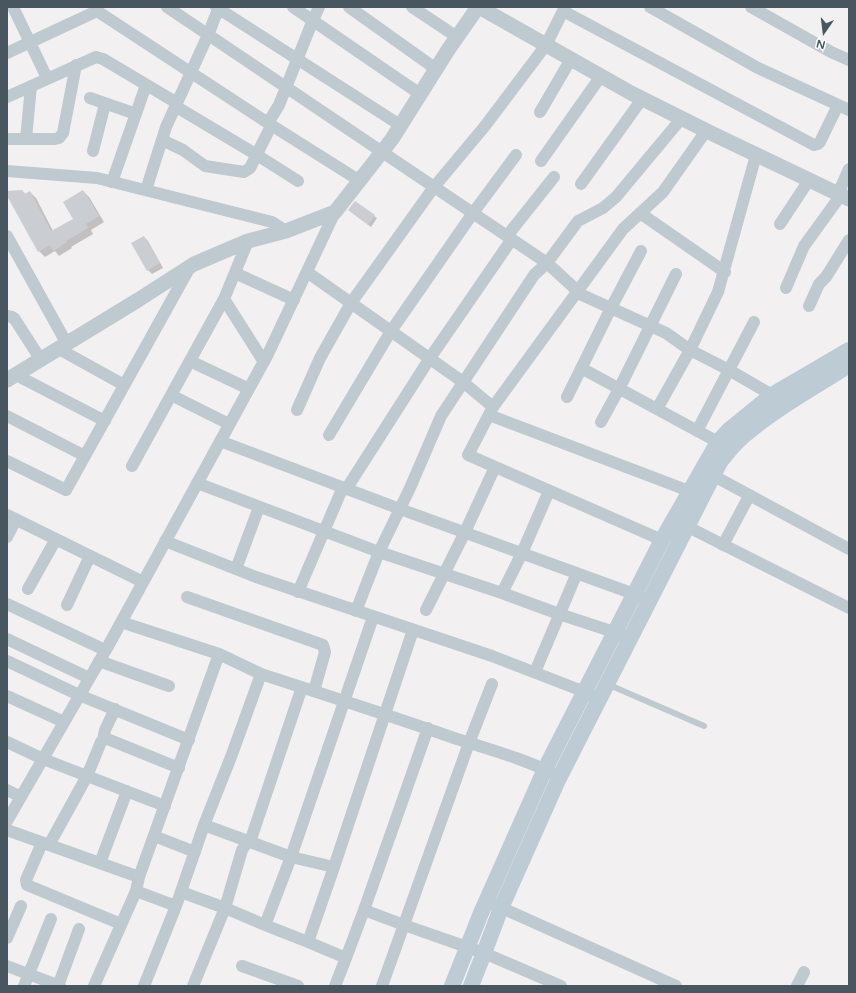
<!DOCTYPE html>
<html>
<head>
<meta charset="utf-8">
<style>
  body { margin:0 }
  #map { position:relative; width:856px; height:993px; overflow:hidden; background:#f3f0f1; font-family:"Varela Round",sans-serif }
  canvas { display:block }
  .frame { position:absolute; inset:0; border:8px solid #47565f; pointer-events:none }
  .north { position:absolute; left:804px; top:12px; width:40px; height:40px; -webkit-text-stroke:3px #fff; paint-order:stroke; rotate:194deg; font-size:11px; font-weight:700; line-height:16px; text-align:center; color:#47565f }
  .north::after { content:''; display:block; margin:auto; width:14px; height:18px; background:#47565f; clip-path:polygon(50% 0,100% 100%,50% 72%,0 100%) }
</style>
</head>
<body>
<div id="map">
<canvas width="856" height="993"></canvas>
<div class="frame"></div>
<div class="north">N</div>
</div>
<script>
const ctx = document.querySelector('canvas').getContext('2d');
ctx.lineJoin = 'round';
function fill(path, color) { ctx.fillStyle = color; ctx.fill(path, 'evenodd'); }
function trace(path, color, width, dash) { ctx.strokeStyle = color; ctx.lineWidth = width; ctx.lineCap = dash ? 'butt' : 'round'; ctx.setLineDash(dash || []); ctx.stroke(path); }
fill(new Path2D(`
  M22,191L26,194L30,192L36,198L53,231L74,220L83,191L89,197L104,222L91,230L93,234L71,247L72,248L59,256L55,251L45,257L39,251L7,194V192Z
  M349,210L374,216L377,218L371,227Z
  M144,237L148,241L163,268L152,274L148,270Z`), '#0003');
fill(new Path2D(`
  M22,190L25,194L30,191L51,231L73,219L63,202L83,190L99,216L86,224L88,228L66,241L67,242L53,251L50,245L38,252L7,196V191Z
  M355,201L375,215L368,225L348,210Z
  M144,236L160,263L147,271L131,243Z`), '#caced3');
trace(new Path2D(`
  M607,684L704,726`), '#bec9d0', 6);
trace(new Path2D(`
  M13,7L47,78
  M98,7L97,11L268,123L279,105L313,20L319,7
  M167,7L547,263L578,221L603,208L616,197L681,119
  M216,7L400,125
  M293,7L420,94
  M349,7L436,69
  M412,7L457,37
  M650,7L758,68L849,110
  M751,7L831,52L849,60
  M563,11L814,145L818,144L820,142L838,105
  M7,53L97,11
  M7,97L96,57L103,59L177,103
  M90,98L136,114
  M175,106L257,155L298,181
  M540,112L571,59
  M268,123L360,181
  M7,139H55L59,138L63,133L76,65
  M26,139L31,86
  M162,140L183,150L205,166L244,172L250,168L271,126
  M93,151L105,104
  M541,161L601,76
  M7,171L97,178L272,222L286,231
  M112,182L146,85
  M581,184L642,99
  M146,190L166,127L208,35L219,7
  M838,194L849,169
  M640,213L725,272
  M780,224L809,180
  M7,236L67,344
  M507,236L554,177
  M307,272L463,382L493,407L468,455L662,540
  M235,273L294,300
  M786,288L804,246L841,195
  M224,299L248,241
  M809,306L819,284L826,277L849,240
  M7,316L12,317L14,318L41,360
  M59,349L124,385
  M190,361L249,389
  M581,368L718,442L724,447
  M16,375L105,421
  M171,395L229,424
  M567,397L611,308L641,251
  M493,407L623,229L663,192L706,131
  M657,409L690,350L718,292L756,155
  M297,410L320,358L351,303L434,187L485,126L546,45L565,7
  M489,415L697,494
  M7,416L85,456
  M601,422L619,389L676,274
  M697,431L754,322
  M329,435L391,331L473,213L516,155
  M220,441L400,509L634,594L649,600
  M7,461L66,490L190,267
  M132,466L224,299L264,362
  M714,476L849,549
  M197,483L379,552L502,593L559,614L614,632L630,639
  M347,488L430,358L512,239
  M7,515L143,582
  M688,527L849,608
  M7,537L16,519
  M165,541L256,577L492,656L585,692L599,699
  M723,545L749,496
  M236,569L259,507
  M28,589L56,539
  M298,592L343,487
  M502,593L522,553L549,491
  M187,597L323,645L325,652L314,691
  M7,604L105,650
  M67,605L90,556
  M426,610L465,532L495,467
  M356,611L379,552L410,488L441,416L534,275L547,263L582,295L666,333L690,350L729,370L772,395L776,400
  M121,622L219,654
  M7,639L89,678
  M7,661L79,695L189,740
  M99,661L169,686
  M535,672L577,573
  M7,696L64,722
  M103,740L105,730L115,709
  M7,742L43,759L165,806
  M7,790L21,797
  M7,821L107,648L268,354L335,212
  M204,825L291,857L373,617
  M7,830L139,877L136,891L176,906L204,825L231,757L261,674C326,695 392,716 457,739C492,750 528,760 560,777
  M154,836L195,852
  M250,842L302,687
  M42,843L26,880L27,885L121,924
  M49,845L87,776L101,742L105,738L179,768
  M100,863L127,791
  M139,877L219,654L261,674
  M181,892L225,908L265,925L291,857L334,867L413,630
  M493,904L676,986
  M364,910L404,925L484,953L561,986
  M265,925L308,942L346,958L364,910L428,728
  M7,938L21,906
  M308,942L334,867
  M7,966L60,986
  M242,966L298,986
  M24,986L51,919
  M58,986L79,929
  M94,986L136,891
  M144,986L176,906
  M193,986L225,908L242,850L248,841
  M335,986L346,958
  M382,986L469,743L492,684
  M797,986L804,972`), '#bec9d0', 12);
trace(new Path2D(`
  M479,7L631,93L713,134L849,199
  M7,380L138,300L194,264L248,241L286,231L335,212L392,139L448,50L478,7`), '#bec9d0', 15);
trace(new Path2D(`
  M452,986L481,913L545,769L662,540L718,442L729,430L772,395L849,350
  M471,986L484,953L501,908L558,780L720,462C728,452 736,441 747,433C778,407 815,387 849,365`), '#bdcbd5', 16);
</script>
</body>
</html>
